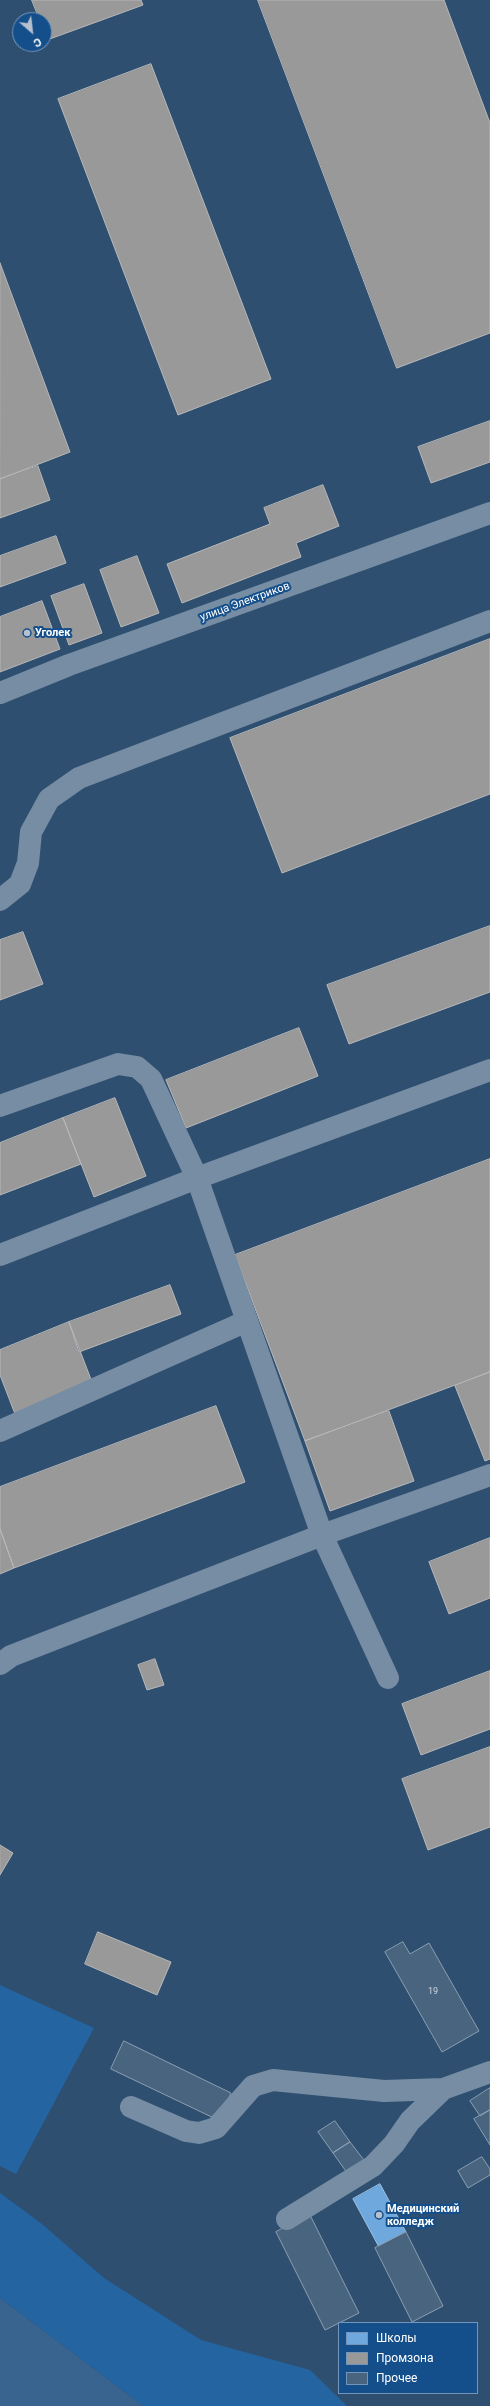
<!DOCTYPE html>
<html>
<head>
<meta charset="utf-8">
<style>
  body { margin:0 }
  #map { position:relative; width:490px; height:2406px; overflow:hidden; background:#2f4f70; font-family:Roboto,sans-serif }
  canvas { display:block }
  .legend { position:absolute; left:338px; top:2322px; width:140px; height:72px; box-sizing:border-box; background:#144f8b; border:1px solid #7295b9; margin:0; padding:5px 7px; list-style:none; font-size:12px; color:#fff }
  .legend li { display:flex; align-items:center; gap:8px; height:20px }
  .legend b { width:20px; border:1px solid #7295b9 }
  .north { position:absolute; left:12px; top:12px; width:40px; height:40px; box-sizing:border-box; background:#144f8b; border:1px solid #7295b9; border-radius:50%; rotate:152deg; font-size:11px; font-weight:700; line-height:16px; text-align:center; color:#fff }
  .north::after { content:''; display:block; margin:auto; width:14px; height:18px; background:#b6c1cd; clip-path:polygon(50% 0,100% 100%,50% 72%,0 100%) }
</style>
</head>
<body>
<div id="map">
<canvas width="490" height="2406"></canvas>
<ul class="legend">
<li><b style="height:11px;background:#6fa8dc"></b>Школы</li>
<li><b style="height:11px;background:#999"></b>Промзона</li>
<li><b style="height:11px;background:#49647e"></b>Прочее</li>
</ul>
<div class="north">С</div>
</div>
<script>
const ctx = document.querySelector('canvas').getContext('2d');
ctx.lineJoin = 'round';
function fill(path, color) { ctx.fillStyle = color; ctx.fill(path, 'evenodd'); }
function trace(path, color, width, dash) { ctx.strokeStyle = color; ctx.lineWidth = width; ctx.lineCap = dash ? 'butt' : 'round'; ctx.setLineDash(dash || []); ctx.stroke(path); }
function label(font, color, halo, rows, align = 'center') {
  ctx.font = font + ' Roboto,sans-serif'; ctx.lineWidth = 4; ctx.setLineDash([]); ctx.textBaseline = 'middle'; ctx.strokeStyle = halo; ctx.fillStyle = color; for (const [text, x, y, turn = 0] of rows) {
    ctx.save(); ctx.translate(x, y); ctx.rotate((+turn || 0) * Math.PI / 180); ctx.textAlign = isNaN(turn) ? turn : align; if (halo) ctx.strokeText(text, 0, 0); ctx.fillText(text, 0, 0); ctx.restore();
  }
}
fill(new Path2D(`
  M0,1985L94,2028L16,2174L0,2166Z
  M0,2193L42,2224L104,2278L201,2340L310,2370L347,2406H143L0,2298Z`), '#2464a0');
fill(new Path2D(`
  M0,2298L143,2406H0Z`), '#39648f');
const schools = new Path2D(`
  M380,2184L406,2232L379,2247L353,2199Z`);
fill(schools, '#6fa8dc');
trace(schools, '#9ac2e6', 1);
const industry = new Path2D(`
  M32,0H141L143,5L47,40L44,32V20H40Z
  M258,0H444L490,123V333L397,368Z
  M151,64L271,379L178,415L58,99Z
  M0,263L70,452L0,479Z
  M490,421V462L431,483L418,447Z
  M38,466L50,500L0,518V479Z
  M323,485L339,526L296,543L301,557L182,603L167,564L270,524L264,508Z
  M56,536L66,563L0,587V556Z
  M137,556L159,613L121,627L100,570Z
  M84,584L102,633L69,645L51,596Z
  M42,601L60,649L0,672V617Z
  M490,639V794L282,873L230,738Z
  M490,926V992L349,1044L327,985Z
  M23,932L43,984L0,1000V940Z
  M299,1028L318,1076L186,1128L166,1080Z
  M115,1098L146,1176L94,1197L63,1118Z
  M63,1118L81,1164L0,1195V1143Z
  M490,1159V1372L305,1441L235,1255Z
  M170,1285L181,1314L79,1352L69,1322Z
  M69,1322L92,1382L15,1414L0,1375V1350Z
  M490,1372V1459L485,1461L455,1386Z
  M216,1406L245,1482L14,1568L0,1529V1487Z
  M389,1411L414,1481L330,1511L305,1441Z
  M0,1529L14,1568L0,1574Z
  M490,1538V1598L449,1614L429,1562Z
  M155,1659L164,1685L147,1690L138,1665Z
  M490,1671V1729L421,1755L402,1704Z
  M490,1747V1827L428,1850L402,1779Z
  M0,1845L13,1853L0,1875Z
  M98,1932L171,1962L157,1995L85,1964Z`);
fill(industry, '#999');
trace(industry, '#b8b8b8', 1);
const building = new Path2D(`
  M403,1942L410,1954L429,1943L479,2031L442,2052L385,1952Z
  M124,2041L231,2093L218,2120L111,2069Z
  M490,2088V2110L480,2116L470,2101Z
  M490,2110V2145L474,2119Z
  M335,2121L350,2142L333,2153L318,2132Z
  M350,2142L367,2164L350,2177L333,2153Z
  M482,2157L490,2169V2175L468,2188L458,2171Z
  M310,2215L359,2313L325,2330L276,2232Z
  M406,2232L443,2306L412,2322L375,2248Z`);
fill(building, '#49647e');
trace(building, '#8a9eb3', 1);
trace(new Path2D(`
  M0,693L69,665L490,513
  M0,900L20,884L28,863L31,832L49,799L79,778L490,621
  M0,1106L118,1064L137,1067L151,1079L197,1178L322,1535L388,1678
  M0,1255L197,1178L490,1070
  M0,1431L247,1321
  M0,1664L11,1656L322,1535L490,1475
  M131,2107L186,2131L199,2133L216,2128L253,2086L273,2080L384,2091L443,2089L490,2072
  M287,2219L373,2166L394,2144L410,2121L443,2089`), '#768da4', 22);
for (const [x, y, r, color] of [
  [27,633,4,"#b6c1cd"],
  [379,2215,4,"#b6c1cd"]
]) { const dot = new Path2D(); dot.arc(x, y, r, 0, 2 * Math.PI); ctx.fillStyle = color; ctx.fill(dot); trace(dot, '#144f8b', 1.5); }
label('9px', '#d2d8df', null, [
  ["19",433,1992]
]);
label('11px', '#fff', '#144f8b', [
  ["улица Электриков",245,602,-20]
]);
label('bold 11px', '#fff', '#144f8b', [
  ["Уголек",35,633],
  ["Медицинский",387,2209],
  ["колледж",387,2222]
], 'left');
</script>
</body>
</html>
